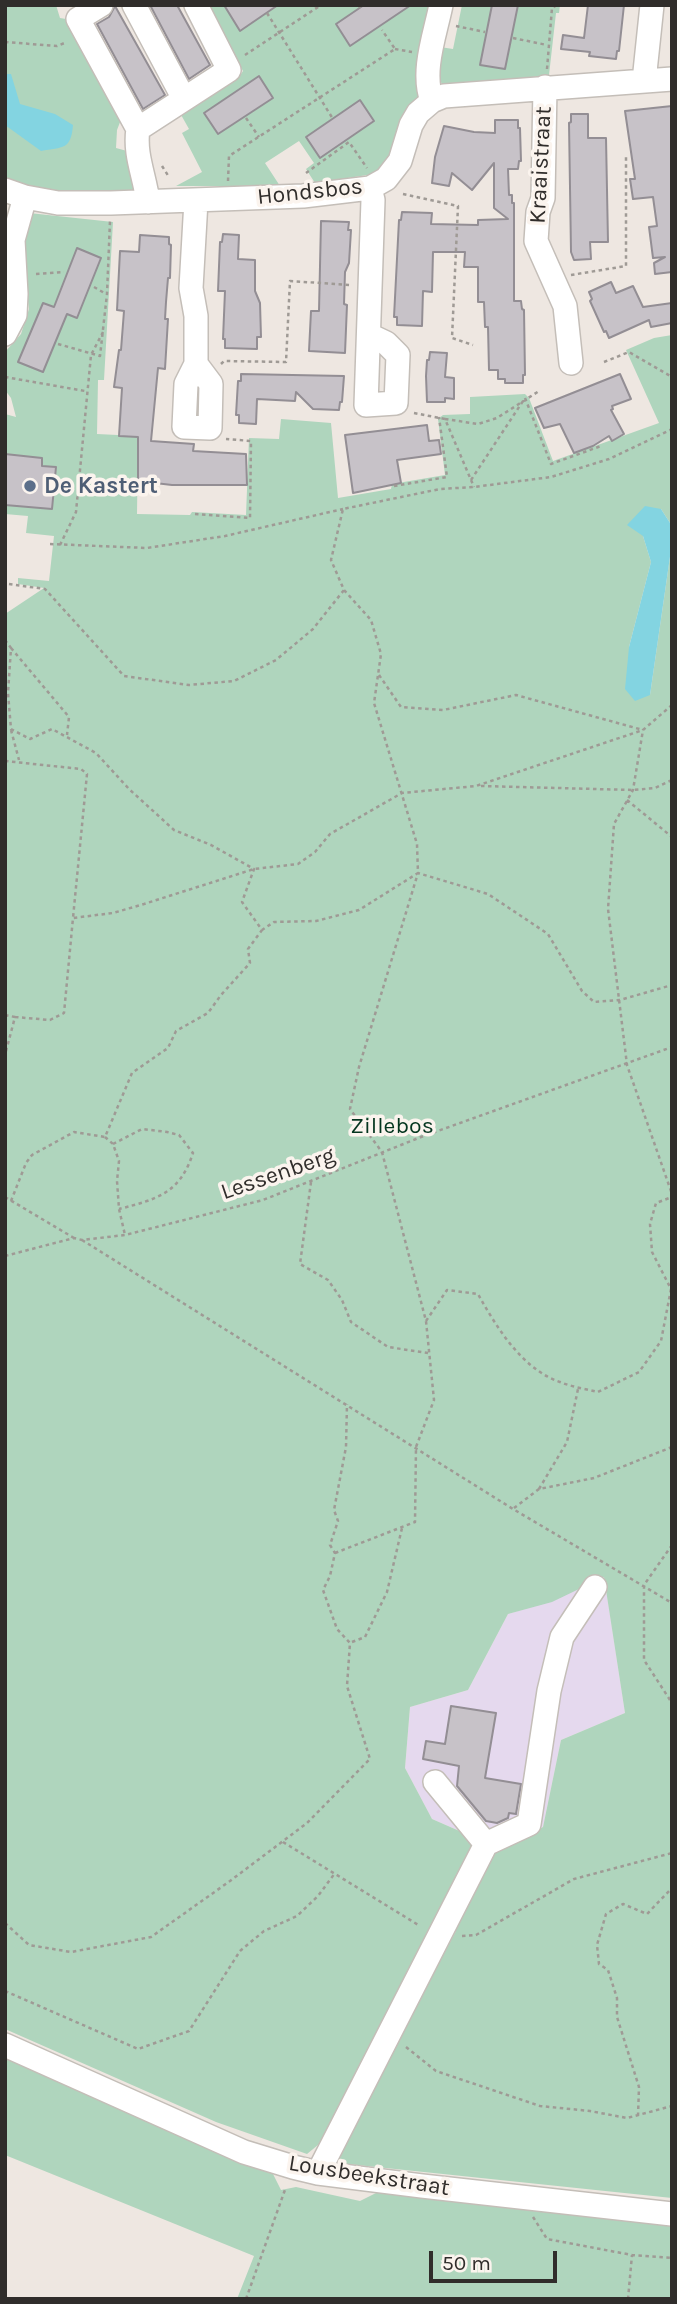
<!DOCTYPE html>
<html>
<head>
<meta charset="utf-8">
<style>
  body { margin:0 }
  #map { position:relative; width:677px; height:2304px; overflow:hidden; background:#eee7e1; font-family:Karla,sans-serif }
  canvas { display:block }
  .frame { position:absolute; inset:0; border:7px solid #302d2b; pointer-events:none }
  .scale { position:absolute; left:429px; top:2251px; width:128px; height:32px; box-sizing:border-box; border:4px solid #302d2b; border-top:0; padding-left:9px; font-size:21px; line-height:24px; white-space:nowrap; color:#302d2b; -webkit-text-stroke:5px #fbf4ee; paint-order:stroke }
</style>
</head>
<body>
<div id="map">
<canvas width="677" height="2304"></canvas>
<div class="frame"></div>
<div class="scale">50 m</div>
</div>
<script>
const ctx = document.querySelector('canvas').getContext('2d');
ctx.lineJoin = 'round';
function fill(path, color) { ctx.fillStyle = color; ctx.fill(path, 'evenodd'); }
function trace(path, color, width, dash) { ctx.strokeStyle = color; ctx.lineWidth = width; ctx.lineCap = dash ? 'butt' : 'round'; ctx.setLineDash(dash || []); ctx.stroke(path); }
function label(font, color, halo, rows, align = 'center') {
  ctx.font = font + ' Karla,sans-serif'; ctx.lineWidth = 7; ctx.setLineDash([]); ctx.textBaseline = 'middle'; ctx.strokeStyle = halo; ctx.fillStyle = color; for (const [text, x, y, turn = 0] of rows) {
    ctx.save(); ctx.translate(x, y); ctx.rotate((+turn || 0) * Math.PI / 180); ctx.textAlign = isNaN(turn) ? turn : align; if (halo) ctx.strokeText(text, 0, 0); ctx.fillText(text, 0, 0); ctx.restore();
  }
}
fill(new Path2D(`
  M604,1576L625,1713L561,1740L543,1827L492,1856L464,1833L432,1819L405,1768L410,1707L468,1690L508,1614L552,1601Z`), '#e5d9ee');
fill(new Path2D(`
  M5,5H56L60,18L66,19L122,117L117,130L116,148L127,151L136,186L134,192C91,194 46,195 5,179Z
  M206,5H431L420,100L389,159L374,174L315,183L306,169L314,163L299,141L265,163L280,186H176L202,172L182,133L189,129L180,113L239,77L243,71Z
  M462,5H560L559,13H556L549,75L451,87L444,86L439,80L440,47L453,49Z
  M29,213L113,222L104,380H98L97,434L138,436L137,514L190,515L192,512L246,515L249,438L279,439L281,419L331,423L338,498L391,489L392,484L445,475L438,419L443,415L470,414V397L525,394L529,398L553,461L659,423L626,350L654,338L672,335V526L661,509L643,536L651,562L629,647L650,695L672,543V2198L338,2163L337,2153L456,1931L440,1918L324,2140L307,2154L216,2122L5,2029V614L44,588L18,584V578L49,581L54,536L26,533L28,516L5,514V414L16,417L11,398L5,390V352L21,334L29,309L22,254ZM604,1577L625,1713L561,1740L543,1827L492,1855L464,1833L432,1819L405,1768L410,1707L468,1690L508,1614L552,1602Z
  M5,2055L271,2170L281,2190L296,2187L360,2201L384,2189L672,2222V2299H237L254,2256L5,2155Z`), '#afd5bd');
fill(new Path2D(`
  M5,74H11L20,104L55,114L73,125C71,150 63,147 41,151L5,125Z
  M645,506L661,509L672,526V543L650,695L635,701L625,689L629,647L651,562L643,536L627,525Z`), '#83d4e1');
const building = new Path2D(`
  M150,5H177L210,65L189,79Z
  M224,5H278L240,31Z
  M364,5H411L350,46L336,24Z
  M492,5H518L505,69L480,65Z
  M588,5H624L619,51H617L616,59L589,56L590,52L561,49L563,35L584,38Z
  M115,6L165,95L143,109L97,24L109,17Z
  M259,76L273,98L218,134L204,113Z
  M360,100L374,121L320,158L306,137Z
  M672,106V272L655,274L654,263L665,257L653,258L649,227L657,226L653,197L633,199L630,179H635L625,111Z
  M571,114H588V138H606L608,242H590L591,259L574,260L571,252L569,123L571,122Z
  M495,120H518V128H520L521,161H519L518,169H508L509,195H512V203H514V301H521L522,309L524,310L525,375H523V383H505V379H498V370H489L488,327H485L484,302H478V267H464L465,252H433L432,292L423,291L422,326L397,325V317H394L399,220H401L402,212L432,213L431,224L478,225V220L508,219L494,208V163L472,190L452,173L449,186L432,183L435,157L444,126L474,132L495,133Z
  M321,221L349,222L348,230H351L349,263L345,272L344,304L347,305L345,353L309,351L311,311H319Z
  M223,234L239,235L238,259L255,260V291L260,303L261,337H257V349L225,348V339H223L225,291H218L220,242H222Z
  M140,235L169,237V244L171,245L170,278H168L166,302L165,319H168L165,369L158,368L151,441L194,444L193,451L246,454L247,485H172L138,481V437L119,436L122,388L114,387L119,350H121L124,311L117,310L120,251L139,252Z
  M77,248L101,258L77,318L67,314L43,372L18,362L43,303L54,307Z
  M611,282L616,293L633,286L643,307L672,303V323L651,327L649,320L609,338L606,331L604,332L590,301L592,299L589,292Z
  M430,352L447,353L445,377L454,378V399L445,398V402H427L426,376L427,360H429Z
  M241,374L344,376L342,402H340L339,410L313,409L296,392L295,401L257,399L256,424L239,423V415H236L238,381H241Z
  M620,374L631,399L612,406L613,409L611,410L624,434L612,441L609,436L593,446L574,453L560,424L544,428L535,408Z
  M427,425L429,441L439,440L441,454L397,460L401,483L353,493L345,435Z
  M5,454L42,458V466L56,467L52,509L5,505Z
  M451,1706L496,1713L485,1778L521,1784L516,1814L509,1813L508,1818L497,1823L486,1821L457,1786L459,1766L423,1759L426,1741L445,1744Z`);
fill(building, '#c7c2c8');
trace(building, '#938e94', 2);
const minor = new Path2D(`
  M101,5L78,19L138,129
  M134,5L184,99
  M644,81L652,5
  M545,87L543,198L538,212L536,241L565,306L571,363
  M432,101C421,71 435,35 441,5
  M5,190L25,197L58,203H111L303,196L370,188L386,179L400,161L411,125L418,113L432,101L444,96L672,79
  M148,202C145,176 134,155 138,129L229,70L196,5
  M5,334L15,315L16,294L13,240L25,197
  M369,335L386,343L398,355L396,403L366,405L373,200L370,188
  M196,364L211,384L210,428L184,427L186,384L196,364V316L191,288L196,201
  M435,1782L486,1844
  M5,2045L244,2152L293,2167L318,2173L422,2186L672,2214
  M318,2173L486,1844L529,1824L549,1691L562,1637L595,1587`);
trace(minor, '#c4beb8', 26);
trace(new Path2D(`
  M359,5L360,8
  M267,13L333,119
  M456,26L485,32
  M513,38L547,45
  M5,42L57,46L67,42
  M395,49L412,52
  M245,55L321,5
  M547,69L552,8L557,5
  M246,118L259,137
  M162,166L169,177
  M306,173L349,142L367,168
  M228,181L229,156L395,49L382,30
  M403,194L458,206L452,338L473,345
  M36,274L64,272
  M571,275L626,266V155
  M94,287L106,294
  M58,344L100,356L107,294L110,221
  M604,362L629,352L672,377
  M221,364L224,361L286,362L290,281L350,285
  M5,377L85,391
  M525,398L551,464L601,446
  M414,413L445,419L474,487
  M445,419L478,424L497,418L539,391
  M471,480L523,401
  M394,486L447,477L439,417
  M195,514L250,518L251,441L226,439
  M50,544L147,548L225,536L343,509
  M60,545L76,512L91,355L103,332
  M9,584L45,589L124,676L189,685L234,681L276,660L313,629L344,590
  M5,640L11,648L8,693L11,729L30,739L52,729L96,753L129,789L174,830L211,845L254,869L242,902L262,930L274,922L316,921L359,910L418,873L417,844L374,703L381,654L371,620L344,590L331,560L343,509L440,489L474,487L551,477L609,459L672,429
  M11,648L69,717L67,735
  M379,675L401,707L443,710L516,695L643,730
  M672,705L643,730L633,790L614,824L608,909L627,1065L672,1194
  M11,730L19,760
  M5,761L81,769L87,774L73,918
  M481,786L633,790L655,788L672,780
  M627,800L672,837
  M5,1015L15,1017L5,1055
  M15,1017L50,1020L64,1013L73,918L113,913L144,904L254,869L298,864L315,852L330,834L402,793L476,786L643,730
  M105,1137L113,1144L119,1161L117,1181L119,1209L125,1235
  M113,1144L142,1129L167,1132L179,1135L193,1153C180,1193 158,1199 119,1209
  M311,1182L300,1264L328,1280L342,1300L351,1322L388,1347L428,1353
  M5,1197L74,1238
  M11,1201L26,1163L32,1155L74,1132L105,1137L132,1073L168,1048L176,1031L208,1013L221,995L250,963L248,949L262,930
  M82,1240L513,1509L672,1603
  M5,1256L74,1238L82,1240L125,1235L263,1200L421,1137L672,1047
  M426,1321L447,1290L478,1294C497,1328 522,1369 560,1382C572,1387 586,1389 598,1392L639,1372L661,1341L671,1289L652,1252L650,1224L656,1203L672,1197
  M539,1489L567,1442L578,1389
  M514,1508L539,1489L594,1478L672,1447
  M672,1545L644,1585V1660L672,1703
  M335,1553L415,1522L416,1447L434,1400L426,1321L382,1152L350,1109L359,1067L418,873L488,894L548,934L582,991L594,1002L620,1000L672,985
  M352,1642L365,1637L387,1592L402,1528
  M283,1842L420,1926
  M5,1923L29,1945L71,1952L151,1937L230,1881L307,1823L370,1759L347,1686L350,1643L337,1629L323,1590L330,1576L335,1553L330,1545L338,1521L334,1510L346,1447L347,1404
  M462,1936L476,1935L574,1879L672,1853
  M5,1991L138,2049L189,2031L240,1951L264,1931L297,1916L318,1896L335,1873
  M406,2047L436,2071L540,2106L590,2111L627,2118L672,2106
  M638,2116L639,2087L617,2017V1998L608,1970L599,1964L597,1945L606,1914L623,1904L647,1914L672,1888
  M533,2217L547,2239L632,2255L672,2258
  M246,2299L286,2187
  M628,2299L632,2255`), '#9f9a95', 2.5, [3.5, 3.5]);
trace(minor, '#fff', 23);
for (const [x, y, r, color] of [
  [30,486,7,"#5c6f8a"]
]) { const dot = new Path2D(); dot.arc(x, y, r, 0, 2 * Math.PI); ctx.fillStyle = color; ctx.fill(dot); trace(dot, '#fbf4ee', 2.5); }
label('23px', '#302d2b', '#fbf4ee', [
  ["Kraaistraat",541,165,-87],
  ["Hondsbos",310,192,-6],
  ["Lessenberg",278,1174,-19],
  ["Lousbeekstraat",369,2176,9]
]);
label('bold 23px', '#4e5e75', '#fbf4ee', [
  ["De Kastert",44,486]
], 'left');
label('23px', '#04361f', '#fbf4ee', [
  ["Zillebos",392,1126]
]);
</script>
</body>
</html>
